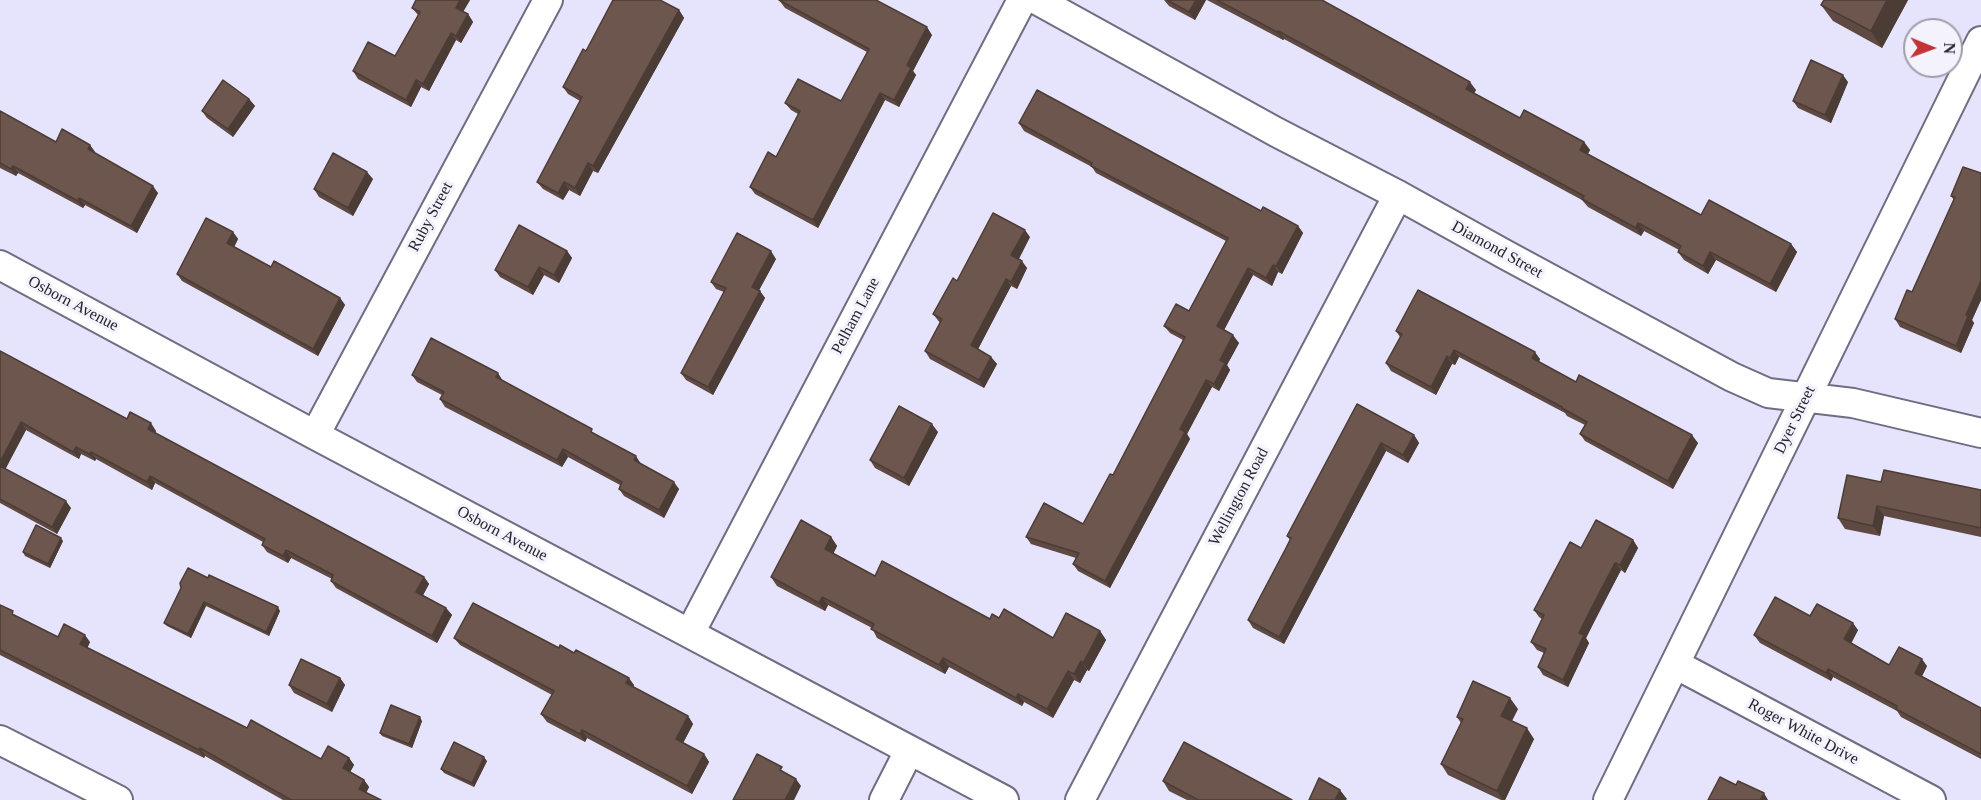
<!DOCTYPE html>
<html>
<head>
<meta charset="utf-8">
<style>
  body { margin:0 }
  #map { position:relative; width:1981px; height:800px; overflow:hidden; background:#e6e3fc; font-family:Georgia,serif }
  canvas { display:block }
  .north { position:absolute; left:1903px; top:18px; width:60px; height:60px; box-sizing:border-box; background:#f4f2fc; border:2px solid #a19fa9; border-radius:50%; rotate:91deg; font-size:16px; font-weight:700; line-height:24px; text-align:center; color:#25232c }
  .north::after { content:''; display:block; margin:auto; width:21px; height:27px; background:#c33438; clip-path:polygon(50% 0,100% 100%,50% 72%,0 100%) }
</style>
</head>
<body>
<div id="map">
<canvas width="1981" height="800"></canvas>
<div class="north">N</div>
</div>
<script>
const ctx = document.querySelector('canvas').getContext('2d');
ctx.lineJoin = 'round';
function trace(path, color, width, dash) { ctx.strokeStyle = color; ctx.lineWidth = width; ctx.lineCap = dash ? 'butt' : 'round'; ctx.setLineDash(dash || []); ctx.stroke(path); }
function fill(path, color) { ctx.fillStyle = color; ctx.fill(path, 'evenodd'); }
function label(font, color, halo, rows, align = 'center') {
  ctx.font = font + ' Georgia,serif'; ctx.lineWidth = 6; ctx.setLineDash([]); ctx.textBaseline = 'middle'; ctx.strokeStyle = halo; ctx.fillStyle = color; for (const [text, x, y, turn = 0] of rows) {
    ctx.save(); ctx.translate(x, y); ctx.rotate((+turn || 0) * Math.PI / 180); ctx.textAlign = isNaN(turn) ? turn : align; if (halo) ctx.strokeText(text, 0, 0); ctx.fillText(text, 0, 0); ctx.restore();
  }
}
const minor = new Path2D(`
  M1037,0L1276,132L1398,195L1506,255L1732,377L1768,393L1853,403L1981,433
  M0,265L315,435L1004,800
  M315,435L548,0
  M690,633L1022,0
  M1675,664L1931,800
  M0,740L118,800
  M884,800L909,751
  M1080,800L1398,195
  M1608,800L1981,41`);
trace(minor, '#706d82', 32);
trace(minor, '#fff', 28);
fill(new Path2D(`
  M416,0H470L463,12L468,14L473,22L461,43L456,40L429,91L421,87L411,107L358,79L353,71L395,56L418,15L412,8Z
  M779,0L932,35L913,71L916,75L899,107L885,100L818,228L755,194L750,187L776,157L798,114L791,110L785,103L841,101L867,52L785,8Z
  M1164,0H1206L1195,20L1169,6Z
  M1207,0H1322L1476,90L1474,93L1520,118L1584,142L1590,150L1588,154L1701,215L1791,244L1797,252L1776,292L1716,260L1708,274L1684,260L1678,252L1679,250L1644,231L1641,236L1588,207L1582,200L1284,39L1283,40Z
  M1908,0L1882,48L1833,21L1821,5Z
  M679,10L684,18L598,173L593,171L580,196L569,190L563,200L543,189L537,182L580,101L568,94L563,87L586,51Z
  M1848,82L1831,123L1798,108L1793,101Z
  M249,99L255,106L233,137L207,118L202,111Z
  M0,111L56,142L90,145L95,152V153L158,193L137,233L85,205L83,208L18,173L16,176L0,168Z
  M1019,123L1261,211L1298,226L1303,233L1282,274L1278,272L1272,286L1253,275L1224,330L1239,343L1227,365L1230,370L1219,391L1212,387L1187,434L1190,439L1110,588L1078,571L1073,564L1076,558L1031,544L1026,537L1083,524L1113,475L1183,340L1170,333L1164,326L1189,311L1226,241L1096,173L1092,167L1024,131Z
  M1981,173V300L1972,320L1974,323L1961,353L1900,327L1895,319L1912,292L1954,200L1951,196Z
  M373,179L353,216L319,197L314,189Z
  M233,232L238,239L234,247L271,267L340,298L345,305L318,356L182,281L177,274Z
  M1030,237L1018,259L1027,268L1017,289L1011,286L978,349L991,357L997,364L984,388L930,359L925,351L940,323L933,314L957,281Z
  M567,251L572,258L559,283L544,275L533,295L500,277L495,270Z
  M776,259L759,290L765,298L713,395L686,380L681,373L724,292L716,289L711,282Z
  M1396,331L1540,359L1539,362L1576,382L1698,443L1673,489L1585,441L1580,434L1585,425L1567,416L1565,413L1459,357L1455,365L1452,364L1436,395L1391,371L1386,363L1400,337Z
  M0,351L127,419L156,431L155,433L424,577L429,584L423,595L446,608L452,615L437,643L336,588L331,581L332,579L291,558L288,563L267,552L262,545L263,542L155,483L152,490L96,459L95,461L81,454L79,459L26,430L5,469L71,508L57,534L0,503Z
  M412,375L503,381L597,435L679,489L664,518L624,496L619,489L620,485L568,457L562,467L445,407L440,399L442,395L417,382Z
  M1357,404L1414,435L1419,443L1408,463L1386,451L1284,644L1253,628L1248,620L1286,548L1290,540L1287,536Z
  M938,432L909,486L875,468L870,460Z
  M1881,482L1981,490V537L1884,516L1880,536L1845,529L1838,518Z
  M831,537L837,546L833,554L875,576L990,619L999,618L1053,638L1100,631L1106,640L1089,671L1087,670L1080,683L1074,680L1053,718L1024,702L1022,706L949,667L945,674L877,638L872,628L828,605L825,611L777,586L771,577Z
  M1633,540L1638,548L1625,573L1621,570L1599,611L1586,638L1589,643L1568,687L1543,675L1538,667L1544,653L1537,650L1531,642L1542,619L1539,617L1534,610L1581,548Z
  M63,541L50,568L25,556L23,552Z
  M208,578L280,611L269,636L206,606L191,638L167,626L164,623Z
  M0,605L16,616L58,637L90,642L87,648L247,728L321,759L349,758L354,765L350,772L364,780L369,787L366,793L381,800H283L205,756L204,758L0,655Z
  M1810,616L1858,630L1851,643L1889,665L1927,666L1922,676L1981,708V759L1901,717L1897,711L1833,677L1831,681L1760,643L1754,635Z
  M454,638L559,648L634,685L633,687L688,716L693,724L683,743L704,754L709,762L692,794L587,738L585,742L547,722L541,714L552,695L460,645Z
  M340,678L345,685L332,712L294,693L289,685Z
  M1518,709L1511,721L1534,739L1505,800H1501L1448,775L1441,764L1461,723L1457,717Z
  M422,721L412,748L382,736L380,733Z
  M487,761L474,787L444,773L441,769Z
  M1163,781L1292,800H1187L1169,791Z`), '#5e4a42');
fill(new Path2D(`
  M460,0H470L461,15L456,8Z
  M1196,0H1206L1195,20L1189,12Z
  M1887,0H1908L1882,48L1871,31Z
  M679,10L684,18L598,173L593,166Z
  M468,14L473,22L461,43L456,36Z
  M927,27L932,35L913,71L916,75L899,107L894,100L907,65Z
  M1278,31L1284,39L1283,40L1277,32Z
  M451,33L456,40L429,91L423,84Z
  M1843,75L1848,82L1831,123L1825,115Z
  M416,80L421,87L411,107L406,100Z
  M1470,82L1476,90L1472,97L1466,89Z
  M880,93L885,100L818,228L813,220Z
  M249,99L255,106L233,137L228,129Z
  M1584,142L1590,150L1585,158L1580,150Z
  M90,145L95,152L93,157L88,149Z
  M588,163L593,171L580,196L575,188Z
  M13,166L18,173L16,176L11,169Z
  M367,172L373,179L353,216L348,208Z
  M564,182L569,190L563,200L558,193Z
  M153,186L158,193L137,233L131,226Z
  M79,198L85,205L83,208L78,201Z
  M1638,223L1644,231L1641,236L1636,228Z
  M1298,226L1303,233L1282,274L1276,266Z
  M1025,230L1030,237L1017,263L1011,255Z
  M233,232L238,239L232,251L227,243Z
  M1791,244L1797,252L1776,292L1770,284Z
  M567,251L572,258L559,283L554,275Z
  M771,251L776,259L757,294L752,287Z
  M1710,252L1716,260L1708,274L1703,266Z
  M1022,261L1027,268L1017,289L1011,282Z
  M1273,265L1278,272L1272,286L1266,278Z
  M539,267L544,275L533,295L528,287Z
  M1248,268L1253,275L1222,334L1217,326Z
  M1006,279L1011,286L976,353L971,345Z
  M1981,281V300L1972,320L1974,323L1961,353L1956,346L1966,315Z
  M760,291L765,298L713,395L708,387Z
  M340,298L345,305L318,356L313,349Z
  M1233,335L1239,343L1227,365L1230,370L1219,391L1214,384L1220,360Z
  M1454,350L1459,357L1455,365L1450,358Z
  M1535,352L1540,359L1537,365L1532,358Z
  M1447,356L1452,364L1436,395L1431,387Z
  M991,357L997,364L984,388L979,380Z
  M498,373L503,381L496,377Z
  M1206,380L1212,387L1187,434L1190,439L1110,588L1105,581L1180,429Z
  M21,422L26,430L4,472L0,467V462Z
  M151,423L156,431L153,437L148,429Z
  M932,424L938,432L909,486L904,478Z
  M1414,435L1419,443L1408,463L1403,455Z
  M1692,435L1698,443L1673,489L1668,481Z
  M1381,443L1386,451L1284,644L1279,637Z
  M76,447L81,454L79,459L73,452Z
  M563,449L568,457L562,467L557,460Z
  M91,452L96,459L95,461L89,454Z
  M636,456L641,464L634,460Z
  M150,476L155,483L152,490L147,482Z
  M674,482L679,489L664,518L659,510Z
  M66,501L71,508L57,534L52,527Z
  M1877,506L1884,516L1880,536L1873,526Z
  M831,537L837,546L831,558L825,549Z
  M61,538L63,541L50,568L48,564Z
  M1633,540L1638,548L1625,573L1620,565Z
  M286,550L291,558L288,563L283,556Z
  M1615,563L1621,570L1586,638L1589,643L1568,687L1563,680L1579,633Z
  M424,577L429,584L421,599L416,592Z
  M822,597L828,605L825,611L819,603Z
  M204,602L206,606L191,638L188,634Z
  M278,607L280,611L269,636L266,632Z
  M446,608L452,615L437,643L432,636Z
  M1853,623L1858,630L1850,646L1844,639Z
  M1100,631L1106,640L1089,671L1083,663Z
  M85,635L90,642L86,651L80,644Z
  M943,658L949,667L945,674L939,665Z
  M1922,659L1927,666L1920,680L1915,673Z
  M1081,661L1087,670L1080,683L1074,674Z
  M1828,669L1833,677L1831,681L1826,673Z
  M1068,671L1074,680L1053,718L1047,709Z
  M340,678L345,685L332,712L327,704Z
  M629,678L634,685L631,691L626,683Z
  M1018,694L1024,702L1022,706L1016,698Z
  M1510,698L1518,709L1509,727L1501,716Z
  M688,716L693,724L681,747L676,739Z
  M420,717L422,721L412,748L409,744Z
  M1527,728L1534,739L1505,800H1503L1497,791Z
  M582,730L587,738L585,742L580,734Z
  M200,748L205,756L204,758L199,750Z
  M704,754L709,762L692,794L687,786Z
  M484,757L487,761L474,787L472,783Z
  M349,758L354,765L348,776L343,768Z
  M796,779L801,786L794,800H785Z
  M364,780L369,787L364,797L359,789Z
  M1340,790L1347,799L1346,800H1335Z
  M1764,793L1768,800H1760Z`), '#4c3c36');
const building = new Path2D(`
  M416,0H460L456,8L468,14L456,36L451,33L423,84L416,80L406,100L353,71L368,42L395,56L420,12L412,8Z
  M613,0H660L679,10L593,166L588,163L575,188L564,182L558,193L537,182L582,97L563,87L583,49L586,51Z
  M779,0H876L927,27L907,65L911,68L894,100L880,93L813,220L750,187L768,152L776,157L800,111L785,103L798,79L841,101L869,49Z
  M1167,0H1196L1189,12Z
  M1217,0H1322L1470,82L1466,89L1520,118L1524,110L1584,142L1580,150L1701,215L1709,200L1791,244L1770,284L1710,252L1703,266L1678,252L1681,246L1638,223L1636,228L1582,199L1584,196L1278,31L1277,32Z
  M1824,0H1887L1871,31L1821,5Z
  M1811,60L1843,75L1825,115L1793,101Z
  M223,80L249,99L228,129L202,111Z
  M1037,90L1261,211L1263,207L1298,226L1276,266L1273,265L1266,278L1248,268L1217,326L1233,335L1220,360L1225,363L1214,384L1206,380L1180,429L1185,432L1105,581L1073,564L1079,553L1026,537L1044,503L1083,524L1110,474L1113,475L1185,337L1164,326L1176,304L1189,311L1228,238L1091,166L1092,163L1019,123Z
  M0,111L56,142L62,129L90,145L88,149L153,186L131,226L79,198L78,201L13,166L11,169L0,163Z
  M333,153L367,172L348,208L314,189Z
  M1963,167L1981,173V281L1966,315L1968,316L1956,346L1895,319L1907,290L1912,292L1955,197L1951,196Z
  M993,213L1025,230L1011,255L1022,261L1011,282L1006,279L971,345L991,357L979,380L925,351L942,319L933,314L953,278L957,281Z
  M206,218L233,232L227,243L271,267L274,261L340,298L313,349L177,274Z
  M519,225L567,251L554,275L539,267L528,287L495,270Z
  M737,233L771,251L752,287L760,291L708,387L681,373L726,288L711,282Z
  M1418,290L1535,352L1532,358L1576,382L1579,375L1692,435L1668,481L1580,434L1587,422L1562,408V407L1454,350L1450,358L1447,356L1431,387L1386,363L1402,334L1396,331Z
  M431,338L498,373L496,377L592,429L591,432L636,456L634,460L674,482L659,510L619,489L622,482L563,449L557,460L440,399L444,392L412,375Z
  M0,351L127,419L130,412L151,423L148,429L424,577L416,592L446,608L432,636L331,581L333,575L286,550L283,556L262,545L265,539L150,476L147,482L91,452L89,454L76,447L73,452L21,422L0,462Z
  M1357,404L1414,435L1403,455L1381,443L1279,637L1248,620L1286,548L1291,538L1287,536Z
  M899,406L932,424L904,478L870,460Z
  M0,466L66,501L52,527L0,499Z
  M1884,470L1981,490V528L1877,506L1873,526L1838,518L1847,475L1881,482Z
  M801,520L831,537L825,549L875,576L882,561L990,619L992,614L999,618L1004,609L1053,638L1066,613L1100,631L1083,663L1081,661L1074,674L1068,671L1047,709L1018,694L1016,698L943,658L939,665L871,629L874,624L822,597L819,603L771,577Z
  M1596,520L1633,540L1620,565L1615,563L1594,603L1579,633L1584,635L1563,680L1538,667L1546,649L1531,642L1544,615L1534,610L1570,542L1581,548Z
  M36,525L61,538L48,564L23,552Z
  M188,568L208,578L209,575L278,607L266,632L204,602L188,634L164,623L181,588L180,583Z
  M1775,597L1810,616L1817,604L1853,623L1844,639L1889,665L1899,647L1922,659L1915,673L1981,708V754L1896,709L1897,706L1828,669L1826,673L1754,635Z
  M473,603L559,648L560,645L574,653L576,650L629,678L626,683L688,716L676,739L704,754L687,786L582,730L580,734L541,714L554,691L454,638Z
  M0,605L13,611L12,614L58,637L64,624L85,635L80,644L247,728L251,720L321,759L328,746L349,758L343,768L364,780L359,789L381,800H291L200,748L199,750L0,650Z
  M301,659L340,678L327,704L289,685Z
  M1473,681L1510,698L1501,716L1527,728L1497,791L1441,764L1463,719L1457,717Z
  M391,705L420,717L409,744L380,733Z
  M454,742L484,757L472,783L441,769Z
  M1184,742L1292,800H1198L1163,781Z
  M757,754L782,767L780,770L796,779L785,800H733Z
  M1720,777L1736,785L1738,781L1764,793L1760,800H1708Z
  M1319,778L1340,790L1335,800H1309Z`);
fill(building, '#6d564d');
trace(building, '#4c3c36', 1.5);
label('16px', '#25232c', '#f4f2fc', [
  ["Ruby Street",431,217,-62],
  ["Diamond Street",1497,250,29],
  ["Osborn Avenue",73,304,28],
  ["Pelham Lane",856,316,-62],
  ["Dyer Street",1795,420,-64],
  ["Wellington Road",1239,497,-62],
  ["Osborn Avenue",502,534,28],
  ["Roger White Drive",1803,732,28]
]);
</script>
</body>
</html>
